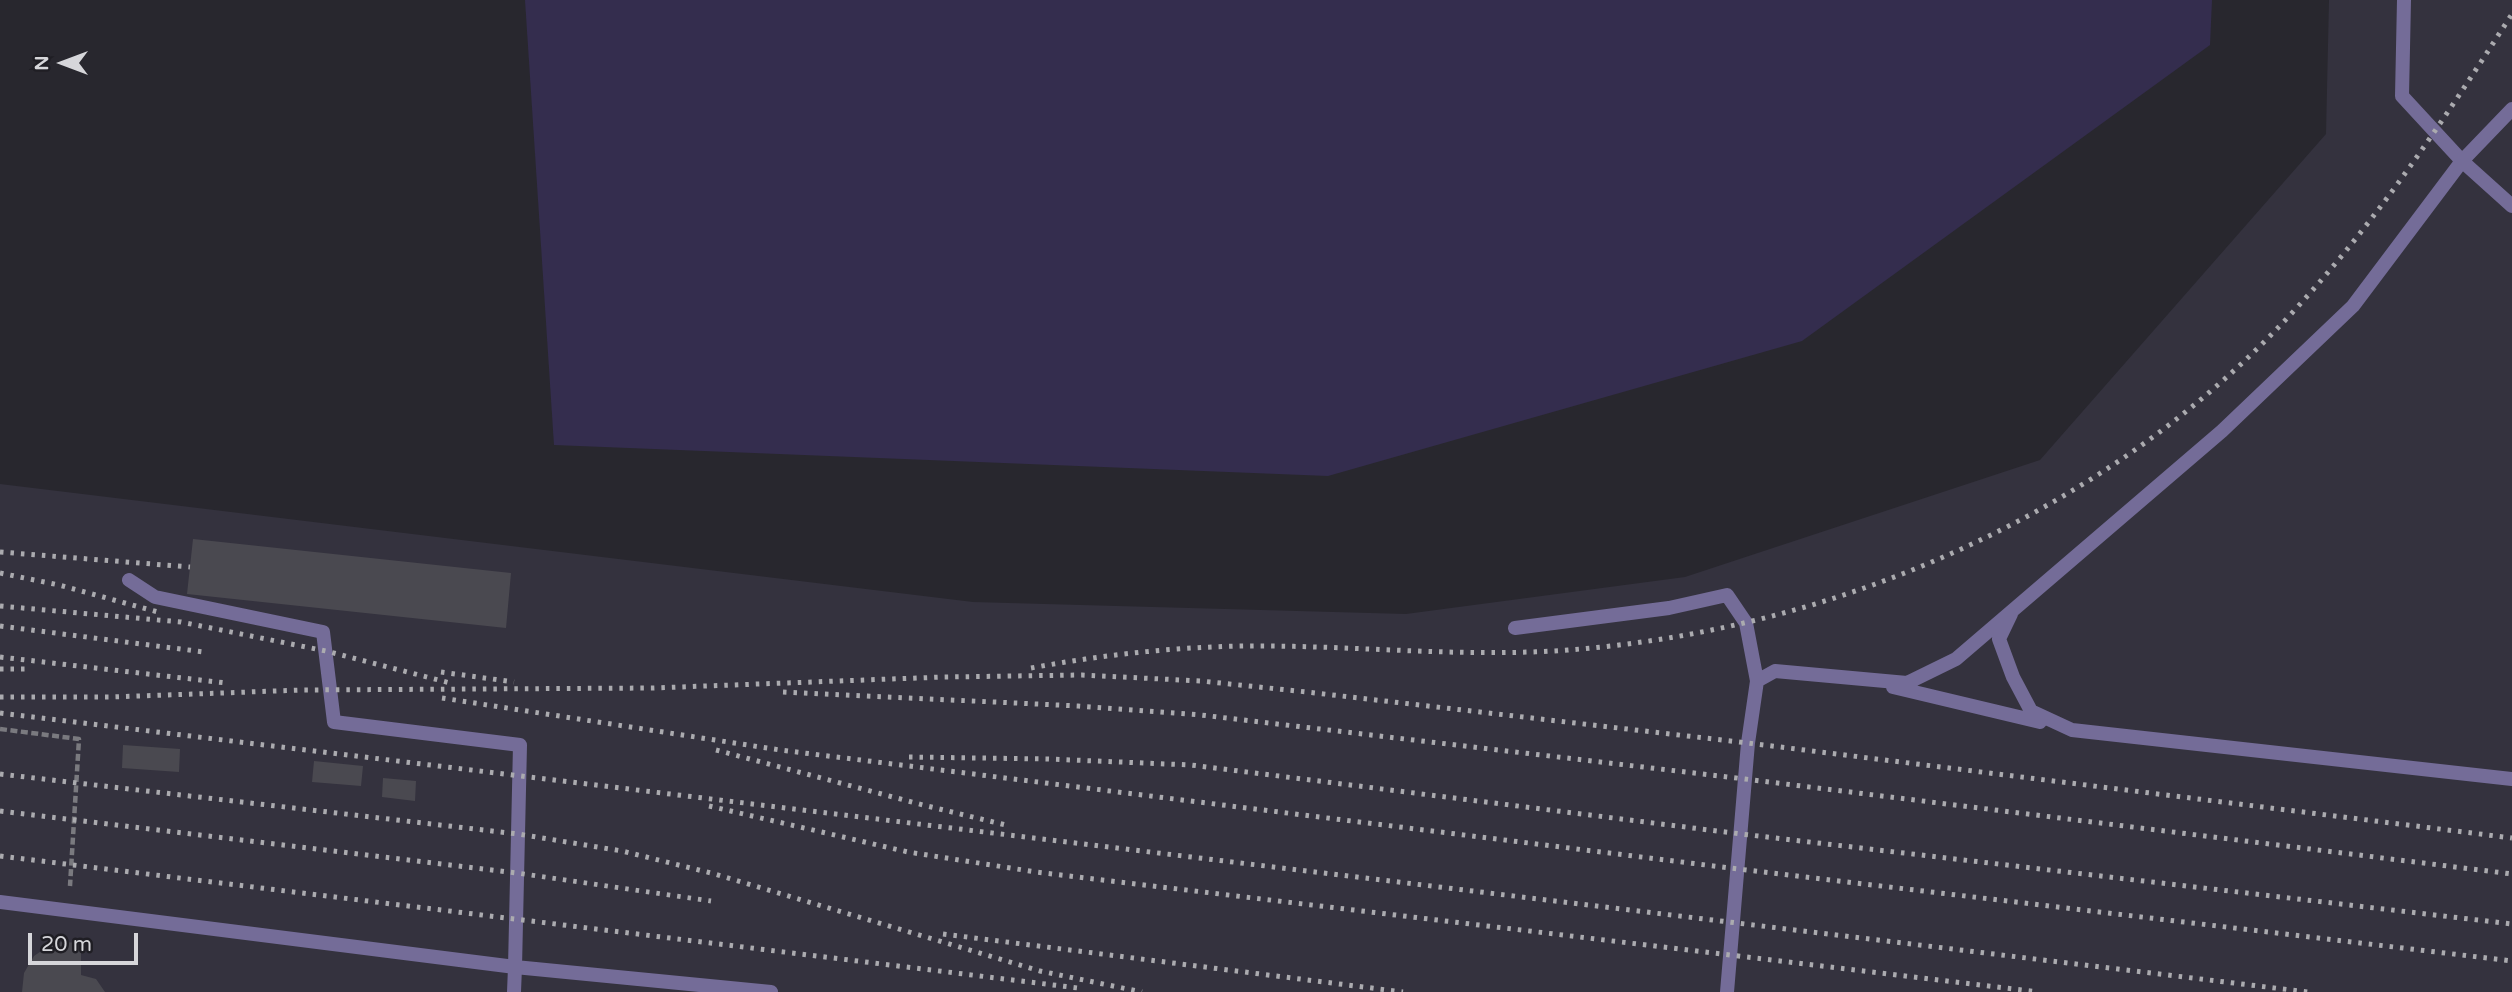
<!DOCTYPE html>
<html>
<head>
<meta charset="utf-8">
<style>
  body { margin:0 }
  #map { position:relative; width:2512px; height:992px; overflow:hidden; background:#28272e; font-family:"Varela Round",sans-serif }
  canvas { display:block }
  .north { position:absolute; left:28px; top:28px; width:70px; height:70px; -webkit-text-stroke:5px #1f1e24; paint-order:stroke; rotate:270deg; font-size:19px; font-weight:700; line-height:28px; text-align:center; color:#d6d6da }
  .north::after { content:''; display:block; margin:auto; width:24px; height:32px; background:#d6d6da; clip-path:polygon(50% 0,100% 100%,50% 72%,0 100%) }
  .scale { position:absolute; left:28px; top:933px; width:110px; height:32px; box-sizing:border-box; border:4px solid #d6d6da; border-top:0; padding-left:9px; font-size:21px; line-height:24px; white-space:nowrap; color:#d6d6da; -webkit-text-stroke:5px #1f1e24; paint-order:stroke }
</style>
</head>
<body>
<div id="map">
<canvas width="2512" height="992"></canvas>
<div class="north">N</div>
<div class="scale">20 m</div>
</div>
<script>
const ctx = document.querySelector('canvas').getContext('2d');
ctx.lineJoin = 'round';
function fill(path, color) { ctx.fillStyle = color; ctx.fill(path, 'evenodd'); }
function trace(path, color, width, dash) { ctx.strokeStyle = color; ctx.lineWidth = width; ctx.lineCap = dash ? 'butt' : 'round'; ctx.setLineDash(dash || []); ctx.stroke(path); }
fill(new Path2D(`
  M2329,0H2512V992H0V484L973,602L1406,614L1685,577L2040,460L2326,134Z`), '#34323e');
fill(new Path2D(`
  M525,0H2212L2210,45L1802,341L1328,476L554,445Z`), '#342d4e');
fill(new Path2D(`
  M193,539L511,573L506,628L187,594Z
  M123,745L180,749L179,772L122,768Z
  M314,761L363,766L361,786L312,782Z
  M383,778L416,781L415,801L382,797Z
  M62,942L81,943V975L96,979L105,992H22L24,973L34,956L50,945Z`), '#4a4950');
trace(new Path2D(`
  M0,729L79,739L70,886`), '#7a7a7f', 4.5, [7, 3.5]);
trace(new Path2D(`
  M2404,0L2402,96L2462,161L2512,206
  M129,580L155,597L323,632L334,722L520,745L515,967L771,992
  M2011,614L1999,639L2013,677L2031,711L2072,730L2512,779
  M1515,628L1669,608L1727,595L1746,623L1757,681
  M1893,687L2040,722
  M0,902L515,967L514,992
  M1727,992L1748,743L1757,681L1775,671L1907,683L1956,659L2222,431L2353,306L2462,161L2512,109`), '#746c98', 14);
trace(new Path2D(`
  M0,552L190,567
  M0,573L59,585L158,612
  M0,606L181,622L326,651L454,684
  M0,626L204,652
  M0,657L226,683
  M1031,668C1102,655 1173,647 1246,646C1353,645 1461,658 1568,650C1836,630 2107,513 2291,314C2379,219 2443,121 2512,14
  M0,669H26
  M441,672L514,682
  M783,692L1078,706L1201,715L1745,779L2512,874
  M0,697H112L303,690L653,688L944,677L1082,675L1201,681L1307,692L1748,743L2512,838
  M442,698L780,750L1738,869L2512,961
  M0,713L2308,992
  M716,750L923,805L1010,826
  M909,757L1048,759L1191,765L1741,834L2512,924
  M0,774L518,834L622,851L715,874L1040,971L1142,992
  M709,806L908,852L1036,872L2039,992
  M0,811L517,873L711,901
  M0,856L1078,988
  M943,934L1403,992`), '#ababaf', 5, [3.5, 7]);
</script>
</body>
</html>
